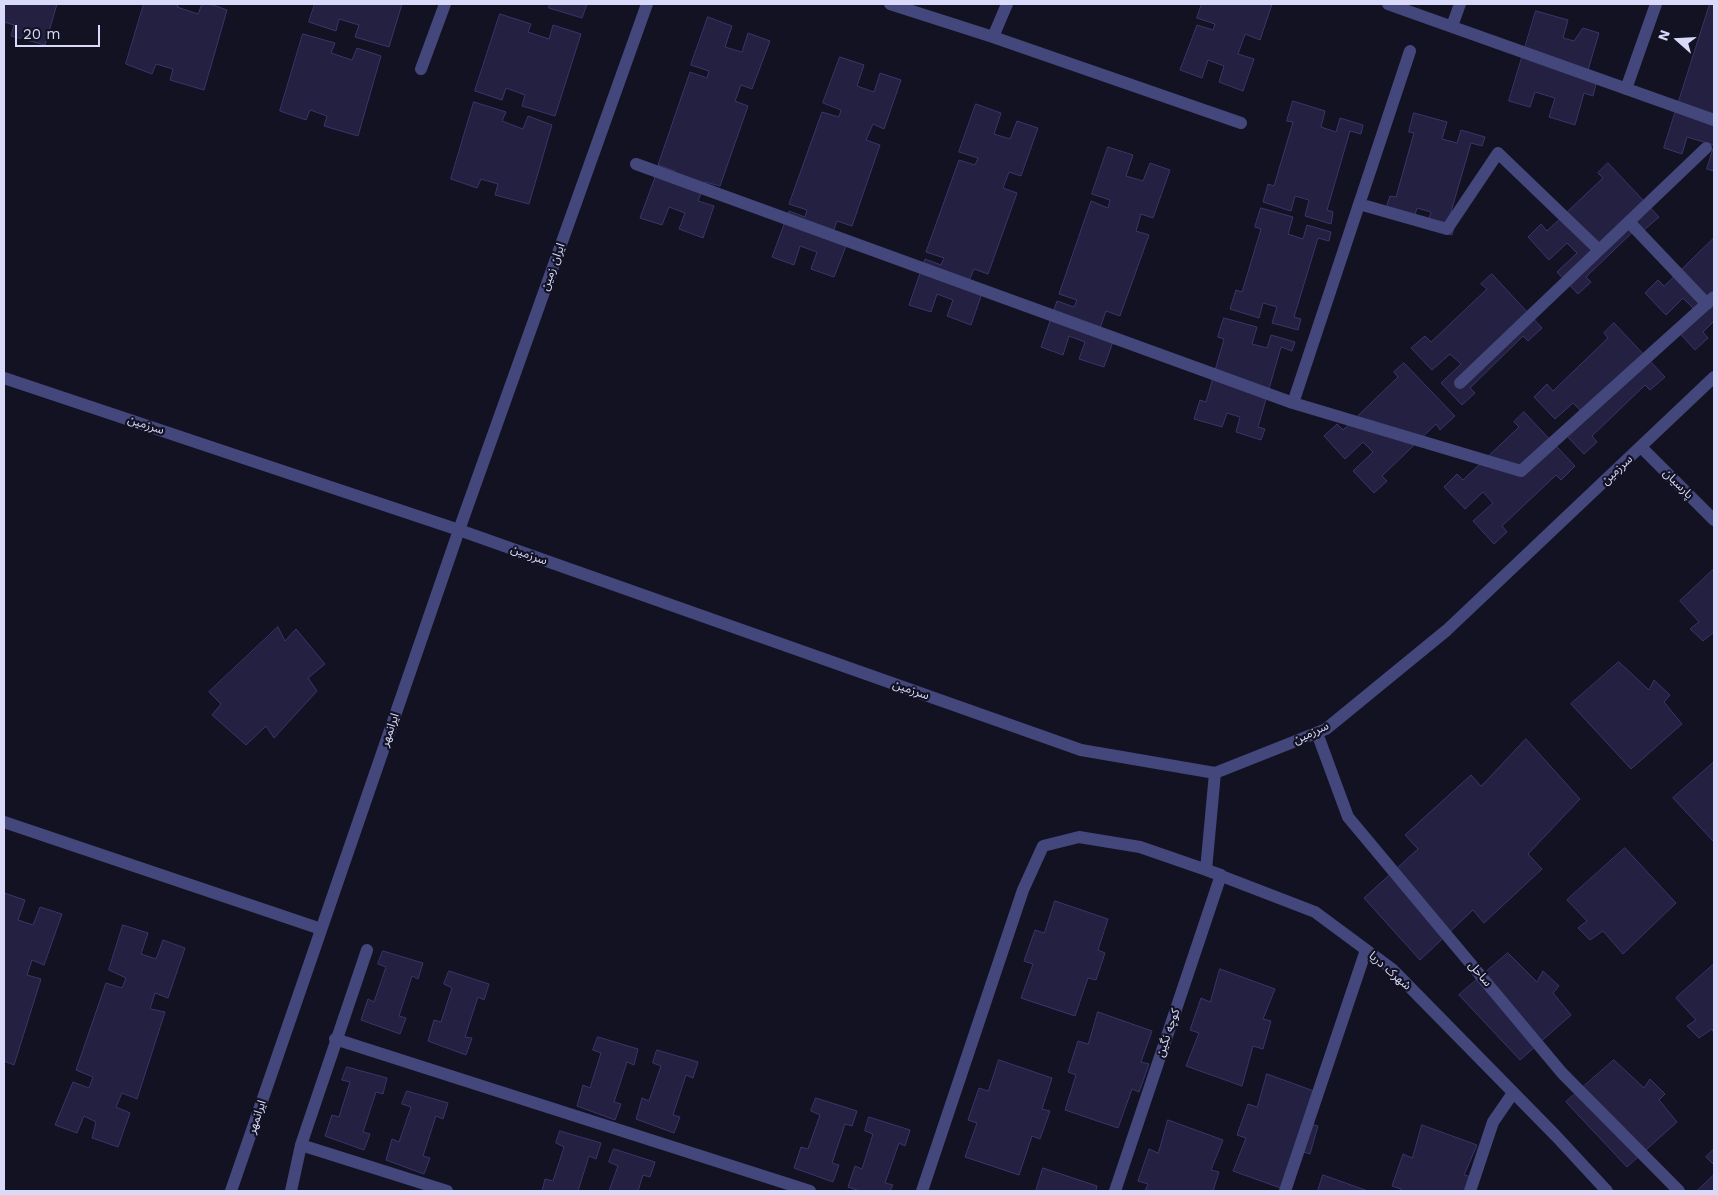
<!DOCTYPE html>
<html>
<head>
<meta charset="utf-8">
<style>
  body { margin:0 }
  #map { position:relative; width:1718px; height:1195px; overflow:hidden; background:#131223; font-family:"Work Sans",sans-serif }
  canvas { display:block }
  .frame { position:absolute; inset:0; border:5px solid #d9d9fa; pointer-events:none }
  .north { position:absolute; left:1653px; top:15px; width:50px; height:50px; -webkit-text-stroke:4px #131223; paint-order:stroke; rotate:289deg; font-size:14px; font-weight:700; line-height:20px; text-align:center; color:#d9d9fa }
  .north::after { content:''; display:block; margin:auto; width:18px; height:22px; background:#d9d9fa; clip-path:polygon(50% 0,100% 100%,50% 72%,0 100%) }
  .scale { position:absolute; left:15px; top:25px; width:85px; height:22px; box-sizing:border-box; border:2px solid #d9d9fa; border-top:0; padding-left:6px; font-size:15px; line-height:18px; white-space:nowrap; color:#d9d9fa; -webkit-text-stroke:4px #131223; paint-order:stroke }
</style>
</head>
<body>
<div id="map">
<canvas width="1718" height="1195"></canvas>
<div class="frame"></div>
<div class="north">N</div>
<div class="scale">20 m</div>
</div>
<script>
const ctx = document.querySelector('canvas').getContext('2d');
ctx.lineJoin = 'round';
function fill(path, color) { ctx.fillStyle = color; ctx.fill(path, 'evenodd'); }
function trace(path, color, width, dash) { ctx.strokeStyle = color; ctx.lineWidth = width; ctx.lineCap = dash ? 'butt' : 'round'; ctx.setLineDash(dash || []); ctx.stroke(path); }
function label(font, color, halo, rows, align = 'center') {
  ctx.font = font + ' "Work Sans","Noto Sans Arabic",sans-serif'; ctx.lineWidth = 4.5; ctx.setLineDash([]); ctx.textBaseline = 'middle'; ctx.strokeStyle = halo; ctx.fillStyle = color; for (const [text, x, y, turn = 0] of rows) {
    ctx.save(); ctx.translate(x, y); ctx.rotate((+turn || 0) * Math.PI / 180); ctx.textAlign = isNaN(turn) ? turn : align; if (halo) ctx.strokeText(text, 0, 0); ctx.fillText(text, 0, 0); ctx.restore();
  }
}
const building = new Path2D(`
  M4,4H57L45,45L11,36L14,25L4,22Z
  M144,4H178L177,7L198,14L202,4H210L227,10L204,90L170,80L173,69L156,64L152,74L126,64Z
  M315,4H402L389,47L355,37L359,25L339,19L336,31L309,22Z
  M550,4H587L582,18L549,8Z
  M1202,4H1272L1260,40L1245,34L1238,54L1254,59L1243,91L1219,82L1224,66L1208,60L1202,78L1180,70L1197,25L1213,30L1215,24L1197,18Z
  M1710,4H1714V145L1687,137L1682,154L1664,148Z
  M1536,11L1568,20L1563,38L1574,41L1583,28L1599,33L1586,77L1597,80L1593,96L1584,93L1575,125L1549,117L1555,98L1535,92L1530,107L1509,101Z
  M500,14L531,24L528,32L549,39L553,25L581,34L555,116L522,106L525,95L506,88L502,100L475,91Z
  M708,17L732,26L725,47L742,52L748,33L770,41L752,89L741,85L735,101L748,106L720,186L705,182L698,201L714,206L703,238L679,229L685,213L669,207L662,225L640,218L657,172L673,178L675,171L658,165L690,72L707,78L709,71L691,65Z
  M303,34L335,43L331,53L352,60L357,48L381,56L358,136L324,126L327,116L310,110L306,120L280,111Z
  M840,57L864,65L857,86L874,92L880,73L901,80L884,129L873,124L866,140L880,145L852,226L837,221L830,240L846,246L834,277L811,269L817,252L800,246L794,265L772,257L789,211L805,217L807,210L789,204L822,112L839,117L841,110L823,103Z
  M1293,101L1325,111L1321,127L1336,132L1340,118L1363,125L1361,134L1350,131L1327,210L1333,212L1331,224L1305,216L1309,200L1295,196L1291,211L1263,202L1268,184L1274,186L1293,122L1287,121Z
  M474,102L506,112L502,121L523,129L528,116L552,125L529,204L495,195L498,184L481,179L477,188L451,179Z
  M976,104L1001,113L994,134L1010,139L1017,121L1038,128L1021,176L1009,172L1003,188L1017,193L988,274L974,269L966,288L982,293L971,325L947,316L953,300L937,294L931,312L909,305L925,259L941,265L944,258L926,252L959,160L975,165L978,158L959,152Z
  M1414,113L1447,122L1442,139L1457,143L1461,130L1485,137L1482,146L1471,143L1448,222L1455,224L1452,235L1426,228L1431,212L1417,208L1413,222L1384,214L1390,196L1396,197L1414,133L1409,132Z
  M1714,146V171L1707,169Z
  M1108,147L1133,155L1126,176L1143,181L1150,163L1170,170L1153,218L1141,214L1136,231L1149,235L1120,316L1106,311L1099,331L1115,336L1104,367L1079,359L1085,342L1069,336L1063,355L1041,347L1057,301L1074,307L1077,300L1059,294L1091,201L1108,208L1110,200L1092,194Z
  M1608,163L1659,217L1644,230L1640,225L1586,277L1591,282L1578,294L1557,272L1577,253L1567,243L1549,260L1528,237L1541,224L1547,231L1603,178L1598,173Z
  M1261,208L1293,217L1288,234L1303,239L1307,225L1331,232L1329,241L1318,238L1294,317L1301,319L1298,330L1272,323L1277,307L1263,303L1259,318L1230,309L1236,290L1242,292L1261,229L1255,227Z
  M1714,238V321L1703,332L1708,338L1695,350L1674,327L1694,309L1683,298L1666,315L1645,293L1658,280L1664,286Z
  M1492,274L1542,328L1528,341L1523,336L1470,388L1475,393L1462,405L1441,383L1461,364L1450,354L1432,370L1411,348L1425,336L1431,342L1487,289L1481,284Z
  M1224,318L1257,327L1252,344L1267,348L1271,335L1295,342L1292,351L1281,347L1258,427L1265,429L1261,440L1236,432L1240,417L1227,413L1222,427L1194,419L1200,400L1206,402L1224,339L1218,337Z
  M1614,323L1665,377L1650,390L1645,385L1592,436L1597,442L1584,454L1563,432L1583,413L1573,403L1555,419L1534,397L1547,384L1553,391L1608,338L1604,333Z
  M1404,363L1455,416L1440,430L1436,424L1382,476L1387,481L1374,493L1353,471L1373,452L1363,442L1345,459L1324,436L1337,424L1343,430L1398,377L1394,372Z
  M1524,412L1575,466L1561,480L1556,475L1502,526L1507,532L1494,544L1473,521L1493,503L1483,492L1465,509L1444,487L1457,474L1463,480L1519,427L1514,422Z
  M1714,569V632L1703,641L1690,629L1699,622L1680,601Z
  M278,627L285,641L296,629L325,664L308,678L317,691L274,738L266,726L246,745L212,715L221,704L209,692Z
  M1619,662L1649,690L1654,680L1670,695L1664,702L1682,724L1631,769L1571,704Z
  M1526,739L1580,799L1528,854L1542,869L1484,923L1473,910L1420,960L1364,898L1418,849L1405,835L1471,775L1481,786Z
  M1714,762V842L1673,798Z
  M1625,848L1676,903L1623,954L1603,931L1590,940L1578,928L1587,921L1567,900Z
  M4,893L25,900L18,920L33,925L40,907L62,914L44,965L32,960L27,975L41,979L14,1065L4,1061Z
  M1055,901L1108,919L1098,950L1105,953L1096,980L1088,978L1075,1016L1021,998L1033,964L1024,961L1035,930L1044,933Z
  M123,925L148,933L141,954L156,959L163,940L185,948L168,998L155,993L150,1009L165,1012L137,1099L122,1093L116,1107L130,1113L118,1147L92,1138L96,1122L84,1116L77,1133L55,1125L73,1082L89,1088L93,1077L76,1070L106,983L122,988L126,978L109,970Z
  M383,951L423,963L418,979L412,976L399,1016L406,1018L400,1034L361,1020L368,999L374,1002L386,967L378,964Z
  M1508,953L1537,982L1543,971L1559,986L1553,993L1571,1015L1520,1060L1459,995Z
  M1714,964V1033L1712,1029L1699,1038L1687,1026L1696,1020L1676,998Z
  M1220,969L1275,989L1263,1019L1271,1021L1263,1049L1253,1046L1242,1086L1186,1066L1199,1033L1190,1030L1201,998L1210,1002Z
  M449,971L489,984L484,1000L478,997L465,1037L472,1038L466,1055L428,1041L434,1020L441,1022L452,988L444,984Z
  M1098,1012L1152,1031L1141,1062L1149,1064L1139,1092L1132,1089L1118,1128L1065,1110L1076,1075L1068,1072L1078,1041L1088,1044Z
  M598,1037L638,1049L634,1065L627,1062L614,1102L621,1104L615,1120L577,1106L583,1085L590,1088L601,1053L593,1050Z
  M657,1050L698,1062L693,1078L686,1075L673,1115L680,1117L674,1133L636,1119L642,1098L649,1101L661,1066L653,1063Z
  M999,1060L1052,1078L1042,1109L1050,1111L1040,1139L1032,1136L1019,1175L965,1157L977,1123L968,1120L979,1088L988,1091Z
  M1614,1060L1644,1088L1650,1079L1665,1094L1659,1100L1677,1122L1627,1167L1566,1102Z
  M347,1067L387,1078L383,1094L376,1092L363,1132L370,1134L364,1150L325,1136L332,1115L339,1117L350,1082L342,1080Z
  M1267,1074L1322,1094L1310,1124L1318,1126L1310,1154L1300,1151L1289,1191L1233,1171L1246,1138L1237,1135L1248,1104L1257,1107Z
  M407,1091L448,1103L443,1119L436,1116L423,1156L430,1158L424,1174L386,1160L392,1139L399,1142L411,1107L402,1104Z
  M816,1098L857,1111L852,1126L845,1124L832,1163L839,1165L833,1182L794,1168L801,1147L808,1149L820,1115L811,1111Z
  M869,1117L910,1130L905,1146L899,1143L885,1183L893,1185L890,1191H860L848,1187L855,1166L862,1169L873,1134L865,1131Z
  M1168,1120L1223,1140L1211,1170L1219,1172L1213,1191H1145L1148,1184L1138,1181L1149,1149L1158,1153Z
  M1422,1125L1477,1145L1464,1175L1472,1177L1468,1191H1400L1401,1189L1392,1186L1403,1154L1412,1158Z
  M560,1131L601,1143L596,1159L589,1156L578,1191H542L545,1179L553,1181L564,1147L556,1143Z
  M614,1149L655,1162L650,1177L643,1175L638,1191H609L618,1166L609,1162Z
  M1714,1149V1165L1706,1157Z
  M1043,1168L1097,1186L1096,1191H1036Z
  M1323,1175L1368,1191H1318Z
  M1714,1175V1191H1697Z`);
fill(building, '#232041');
trace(building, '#3a356a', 1);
trace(new Path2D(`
  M890,4L993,37L1241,123
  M1388,4L1714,120
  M1452,26L1460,4
  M993,37L1007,4
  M421,69L445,4
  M1626,89L1656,4
  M636,164L1293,403L1521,471L1714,297
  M1359,204L1447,229L1498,153L1599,250
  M1629,222L1707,304
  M4,378L459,530L1081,750L1215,773L1326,729L1447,630L1714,377
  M1460,383L1706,148
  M1293,403L1410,51
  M1641,447L1714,520
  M1317,733L1348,817L1562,1073L1679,1191
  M1215,773L1206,870L1315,912L1392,969L1556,1136L1607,1191
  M4,822L321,929
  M335,1039L810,1191
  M301,1145L447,1191
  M231,1191L459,530L647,4
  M291,1191L301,1145L367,950
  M922,1191L1023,890L1043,846L1079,837L1140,847L1221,875L1115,1191
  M1285,1191L1366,950
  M1470,1191L1493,1122L1513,1093`), '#43477b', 12);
label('12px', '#d9d9fa', '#131223', [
  ["ایران زمین",553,267,-70],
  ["سرزمین",146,425,18],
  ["سرزمین",1617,470,-43],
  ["پارسیان",1678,484,45],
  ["سرزمین",529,555,20],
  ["سرزمین",911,690,19],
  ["ایرانمهر",390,730,-71],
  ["سرزمین",1311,733,-25],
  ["شهرک دریا",1390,971,41],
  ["ساحل",1480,974,50],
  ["کوچه نگین",1168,1033,-71],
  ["ایرانمهر",257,1117,-71]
]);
</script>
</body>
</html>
